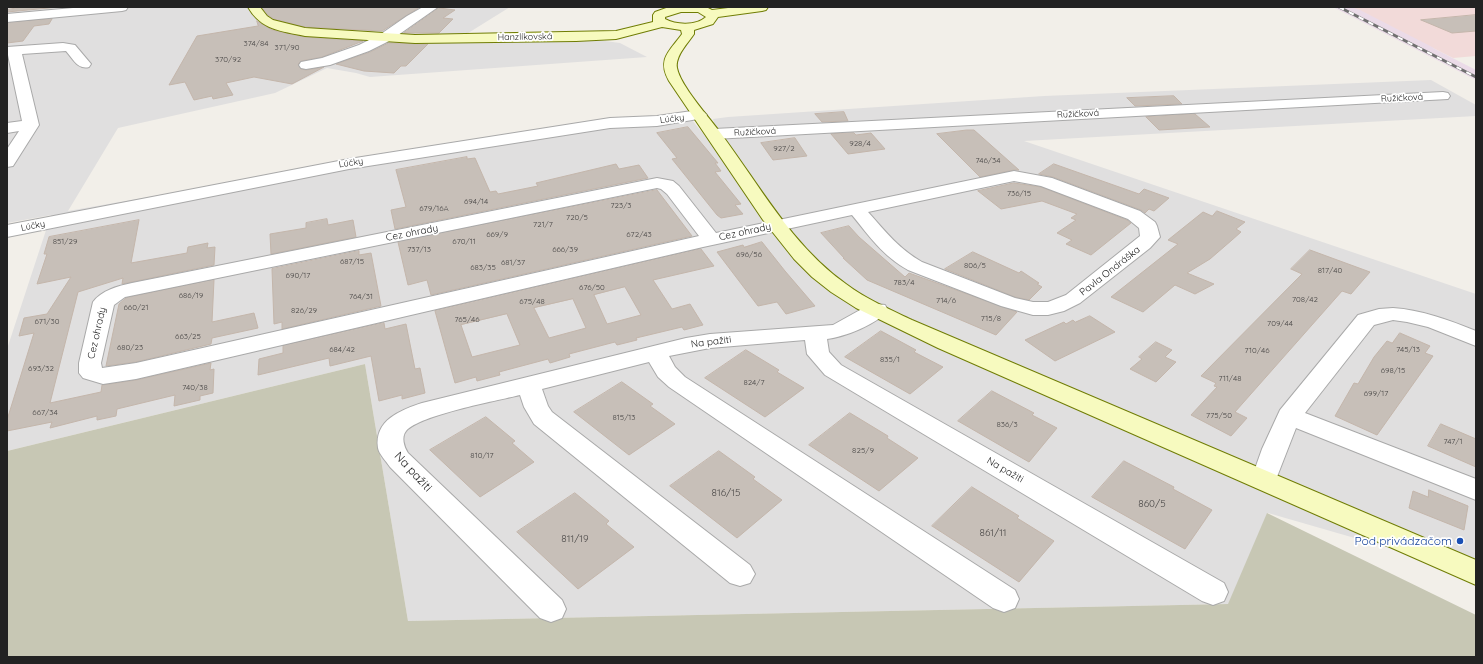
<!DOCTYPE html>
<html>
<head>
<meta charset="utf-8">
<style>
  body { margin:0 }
  #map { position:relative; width:1483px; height:664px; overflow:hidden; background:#f2efe9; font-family:Quicksand,sans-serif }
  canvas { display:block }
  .frame { position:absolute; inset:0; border:8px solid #222; pointer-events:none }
</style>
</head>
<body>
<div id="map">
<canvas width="1483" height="664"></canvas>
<div class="frame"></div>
</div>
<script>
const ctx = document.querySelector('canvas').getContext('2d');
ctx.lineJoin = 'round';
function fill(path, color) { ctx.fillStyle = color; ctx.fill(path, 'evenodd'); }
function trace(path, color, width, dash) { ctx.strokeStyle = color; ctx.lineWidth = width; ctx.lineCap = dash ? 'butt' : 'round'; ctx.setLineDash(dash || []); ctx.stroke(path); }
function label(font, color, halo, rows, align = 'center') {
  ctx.font = font + ' Quicksand,sans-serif'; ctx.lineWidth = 3.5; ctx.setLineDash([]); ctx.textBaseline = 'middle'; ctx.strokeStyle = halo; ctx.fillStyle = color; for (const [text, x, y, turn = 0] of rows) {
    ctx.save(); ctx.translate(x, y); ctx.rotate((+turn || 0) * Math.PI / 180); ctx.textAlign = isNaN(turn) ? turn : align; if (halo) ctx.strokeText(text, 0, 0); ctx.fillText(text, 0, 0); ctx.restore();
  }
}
fill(new Path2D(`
  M7,7H510L465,35L582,38L620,43L647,57L370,77L356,73L327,68L275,93L118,128L68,211L154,196L686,113L711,143L719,141L713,119L728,117L1044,96L1431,80L1476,105V116L1024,141L1476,294V573L1268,513L1229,604L408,621L365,364L7,451V349L51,215L7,223Z`), '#e0dfdf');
fill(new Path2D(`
  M1351,7H1476V56L1453,58Z`), '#f2dad9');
fill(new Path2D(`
  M1333,7H1351L1360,10L1434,48H1433L1476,70V80Z`), '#ebdbe8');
fill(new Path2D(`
  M365,364L408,621L1228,604L1267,513L1476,615V657H7V451Z`), '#c7c7b4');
const building = new Path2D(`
  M22,7H59L7,12V10Z
  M262,7H420L382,31L305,27L274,19L268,15Z
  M439,8L455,10L443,18L453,19L439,33H404Z
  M1476,15V31L1452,33L1421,20Z
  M52,19L49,24L34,26L23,41L7,43V23Z
  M257,21L272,30L305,37L363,41L322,57L301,61L298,64L301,69L306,70L324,67L292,84L254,77L226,83L233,95L213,99L212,96L194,100L185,82L169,85L197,36L258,26Z
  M389,43L428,44L406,66H401L394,73L364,71L336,64L370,52Z
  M1174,96L1182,104L1135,106L1127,98Z
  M844,112L848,121L822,122L815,114Z
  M1195,114L1210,127L1159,130L1146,117Z
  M688,127L718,163H715L721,171L715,172L741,204L735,205L743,214L721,218L717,215L672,159L677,158L657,133Z
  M967,130H974L1019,170H1014L980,177L937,134Z
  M854,133L856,135L871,133L885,149L848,154L831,134Z
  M795,138L807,156L773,160L761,143Z
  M467,157V159L475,158L490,192L496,191L498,194L538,186L536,183L616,164L619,169L639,165L648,178L395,229L391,210L406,207L396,170Z
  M1054,164L1139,194L1144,189L1169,198L1154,211L1149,209L1145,213L1141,210L1053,177L1039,174Z
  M1014,183L1041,187L1127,220L1131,223L1091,255L1066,244L1072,240L1057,233L1076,220L1071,218L1077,214L1042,201L1001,209L978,191Z
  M657,190L692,236L431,295L427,280L408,285L398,242Z
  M1217,211L1245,222L1236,229L1241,232L1232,240L1210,259L1187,273L1214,284L1195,294L1175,285L1143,312L1111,297L1178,244L1168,240L1203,212L1212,216Z
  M327,219L328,225L353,220L356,237L271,254L270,234L306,228V223Z
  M139,220L131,263L187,253L188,247L208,243L207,248L215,247L214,265L122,284L123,278L78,292L50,403L101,392L102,385L136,380L211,363L210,370L214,369L213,393L200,396V400L174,406L175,395L117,409L116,416L97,420V416L50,428L52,422L7,431V420L34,333L19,336L24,318L47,314L71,277L37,284L47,254H44L49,237Z
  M849,226L859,237L905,277L909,273L1017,312L996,335L867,280L843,258H844L821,233Z
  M762,242L785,271L815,306L786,314L777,302L758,306L717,252L743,245L744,247Z
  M701,249L714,266L653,280L672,309L690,304L703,325L684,330L682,327L636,338L637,340L617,345L615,342L569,354L570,357L550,363L548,359L499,372L500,375L477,381L476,377L455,383L435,311ZM625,287L641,315L607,324L594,295ZM573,299L586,328L549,338L534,308ZM507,314L520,345L472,357L461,325Z
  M1310,250L1370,272L1351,294L1342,291L1235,412L1247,418L1231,436L1191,415L1217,387L1214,386L1216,383L1201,376L1302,274L1291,269Z
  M359,251V255L371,253L381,306L282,329V322L274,324L272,269Z
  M973,252L1019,273L1021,271L1039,283L1037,284L1042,287L1029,300L1015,297L945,269Z
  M214,280L212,322L254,313L258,328L212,338L211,344L136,362L106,366L119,304L126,298Z
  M1090,316L1115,332L1055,361L1025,340L1064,322L1066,324L1073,320L1075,322Z
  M384,323L385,329L406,324L415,369L420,368L425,393L402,399V395L379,401L371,356L330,366L329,358L258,375L259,359L283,353V346Z
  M881,331L916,350L914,352L943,367L910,394L845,357Z
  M1400,333L1430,346L1425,353L1433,356L1377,435L1335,416L1354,383L1358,384L1374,357L1387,341L1392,343Z
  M1156,342L1172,350L1165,357L1176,362L1156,382L1130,369L1142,359L1139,357Z
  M746,350L779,370L777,372L804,388L765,417L705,378Z
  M622,382L653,404L650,406L675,424L629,455L574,412Z
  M992,391L1034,413L1032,415L1057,428L1029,462L958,421Z
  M850,413L888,436L887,438L918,458L879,491L809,445Z
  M486,417L515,441L512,443L534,462L480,497L430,450Z
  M1441,424L1476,439V467L1428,446Z
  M719,451L755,477L753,479L782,500L737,538L670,486Z
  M1124,461L1174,487L1173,489L1212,510L1185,549L1092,497Z
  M972,487L1019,516L1017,518L1054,541L1019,582L932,526Z
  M1429,490L1468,506L1464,530L1409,508L1413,491L1428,497Z
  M575,493L609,521L606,524L634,547L578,589L517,532Z`);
fill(building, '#c7bfb8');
trace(building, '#c4b6ab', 1);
const street = new Path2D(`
  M84,7H128L126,10L122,11L7,22V14Z
  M423,7H438L391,40L369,51L330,65L306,69L301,68L299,65L301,62L322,58L359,45L381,34L407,16Z
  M63,43L75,45L91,64L89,67C78,70 73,59 66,51L22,54L39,125L13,166L7,167V149L19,131L7,133V123L22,121L8,55H7V47Z
  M1443,92L1448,93L1450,96L1448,99L714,139L708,137L706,134L708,131L714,129Z
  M699,110L704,112L707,115L704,118L657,126L610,128L349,169L7,237V225L349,159L610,118L657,116Z
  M1014,171L1052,178L1140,211L1155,222L1157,226L1160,237L1150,248L1080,303L1064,311L1048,315H1033L1001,306L908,270C883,256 870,237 852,215L703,247L136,379L103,384L83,378L79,373V363L93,302C102,290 118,286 132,283L657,178L673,181L679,186L716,233ZM1014,181L1041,186L1128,219L1139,228L1140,236L1066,295L1048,302H1033L1015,298L922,262C899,249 886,232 868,212ZM657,188L661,189L667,194L699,236L136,363L102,368L101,363L114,305L125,297Z
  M877,304L885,305L888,310C878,324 844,337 827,339L829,352L841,365L1224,583L1228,592L1224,601L1213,605L1202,601L825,375L807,354L805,340L710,348L669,356L675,367L685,377L1015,590L1019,599L1015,608L1004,612L993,608L669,387L658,377L649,362L542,389L548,406L552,412L750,565L755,574L750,583L740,586L730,583L534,424L524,407L520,395C496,401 420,415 406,431C401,437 404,447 408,453L562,600L566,609L562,618L551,622L540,618L390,467C386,461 379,454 378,448C374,420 401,410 422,403L686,338L710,334L833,325L869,305Z
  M1393,308C1422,310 1449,320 1476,331V346L1428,327L1407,322L1393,320L1374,325L1305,413L1476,479V500L1296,428L1273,487L1264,490L1255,487L1251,480L1262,449L1280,410L1358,315L1379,309Z`);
const secondary = new Path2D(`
  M248,7H260L267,16L273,20L305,28L415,35L616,31L653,22V15L655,12L669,7H706L712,10L736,7H768L766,10L762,11L718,17L713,24L694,30V34C688,43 675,56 677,68C680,85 708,116 719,131C759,184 791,245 846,284C866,299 889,309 912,320L1476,560V585L938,348L856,308L831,292L812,277L794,259L763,220L669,81C657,59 669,52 682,34L681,30L662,27L616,39L576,41L415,43L305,36C281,31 261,30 248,7ZM681,12H698L706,17C696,26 676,25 665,19V17Z`);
trace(street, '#a9a9a9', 2);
trace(secondary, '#707d05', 2);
fill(street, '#fff');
fill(secondary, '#f7fabf');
const rail = new Path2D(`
  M1339,7L1476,77`);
trace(rail, '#707070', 3);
trace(rail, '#fff', 2, [5.5]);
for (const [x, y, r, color] of [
  [1460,541,4,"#1a4fb4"]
]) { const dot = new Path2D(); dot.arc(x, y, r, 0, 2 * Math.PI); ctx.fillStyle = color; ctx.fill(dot); trace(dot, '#fff', 1.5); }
label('8px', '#4b4948', null, [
  ["374/84",256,44],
  ["371/90",287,48],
  ["370/92",228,60],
  ["928/4",860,144],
  ["927/2",784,149],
  ["746/34",988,161],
  ["736/15",1019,194],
  ["694/14",476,202],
  ["723/3",621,206],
  ["679/16A",434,209],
  ["720/5",577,218],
  ["721/7",543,225],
  ["669/9",497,235],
  ["672/43",639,235],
  ["851/29",65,242],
  ["670/11",464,242],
  ["737/13",419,250],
  ["666/39",565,250],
  ["696/56",749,255],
  ["687/15",352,262],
  ["681/37",513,263],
  ["806/5",975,266],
  ["683/35",483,268],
  ["817/40",1330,271],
  ["690/17",298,276],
  ["783/4",904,283],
  ["676/50",592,288],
  ["686/19",191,296],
  ["764/31",361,297],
  ["708/42",1305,300],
  ["714/6",946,301],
  ["675/48",532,302],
  ["660/21",136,308],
  ["826/29",304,311],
  ["715/8",991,319],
  ["765/46",467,320],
  ["671/30",47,322],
  ["709/44",1280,324],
  ["663/25",188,337],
  ["680/23",130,348],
  ["684/42",342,350],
  ["745/13",1408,350],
  ["710/46",1257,351],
  ["835/1",890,360],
  ["693/32",41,369],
  ["698/15",1393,371],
  ["711/48",1230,379],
  ["824/7",754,383],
  ["740/38",195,388],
  ["699/17",1376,394],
  ["667/34",45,413],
  ["775/50",1219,416],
  ["815/13",624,418],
  ["836/3",1007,425],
  ["747/1",1453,442],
  ["825/9",863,451],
  ["810/17",482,456]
]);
label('9px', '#222', '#fff', [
  ["Hanzlíkovská",525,37,-1],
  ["Ružičková",1402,98,-3],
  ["Ružičková",1078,114,-3],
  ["Lúčky",672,119,-7],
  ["Ružičková",755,132,-3],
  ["Lúčky",351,163,-9],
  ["Lúčky",33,226,-11]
]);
label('10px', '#222', '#fff', [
  ["Cez ohrady",745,232,-12],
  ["Cez ohrady",412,233,-11],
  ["Pavla Ondráška",1110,271,-38],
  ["Cez ohrady",97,333,-77],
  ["Na pažiti",711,342,-7],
  ["Na pažiti",1005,470,30]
]);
label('10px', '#4b4948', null, [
  ["816/15",726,493],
  ["860/5",1152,504],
  ["861/11",993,533],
  ["811/19",575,539]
]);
label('12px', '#222', '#fff', [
  ["Na pažiti",413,472,47]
]);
label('12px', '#164399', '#fff', [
  ["Pod privádzačom",1452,541]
], 'right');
</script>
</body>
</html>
